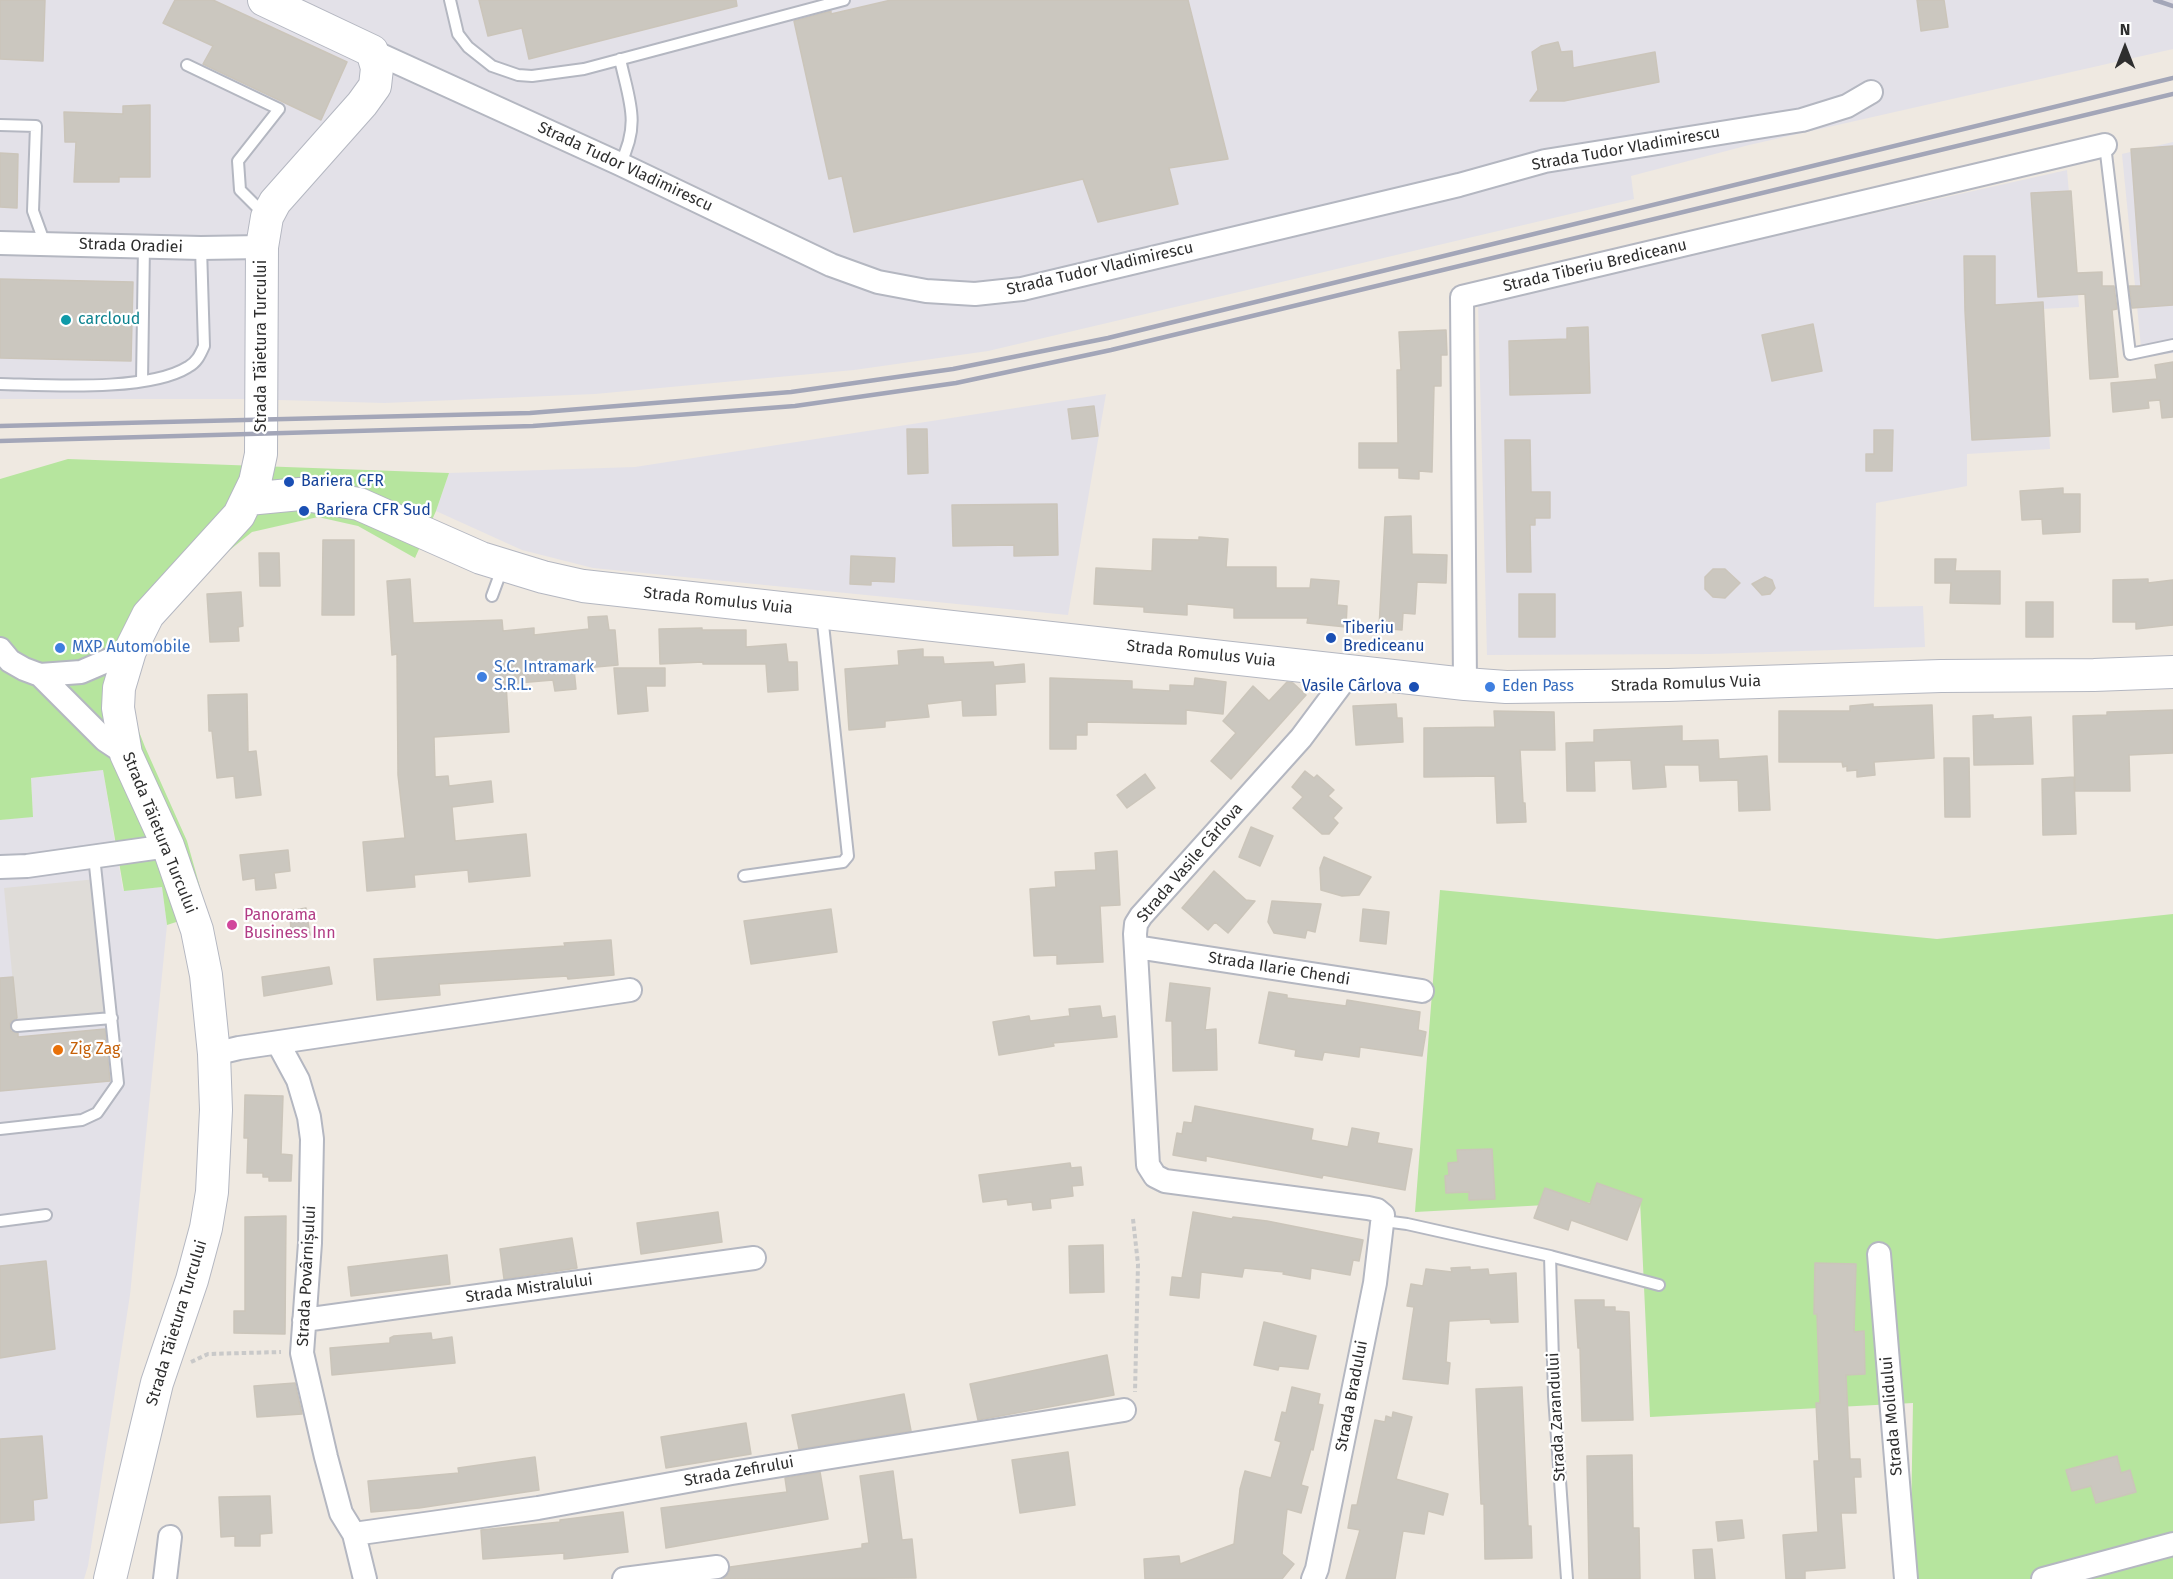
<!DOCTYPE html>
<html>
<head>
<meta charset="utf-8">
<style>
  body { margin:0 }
  #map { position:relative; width:2173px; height:1579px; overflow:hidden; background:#efe9e1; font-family:"Fira Sans",sans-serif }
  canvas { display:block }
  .north { position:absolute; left:2095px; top:18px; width:60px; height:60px; -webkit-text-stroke:4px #fff; paint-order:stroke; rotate:0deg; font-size:16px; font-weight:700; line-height:24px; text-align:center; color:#2e2e2e }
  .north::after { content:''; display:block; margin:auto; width:21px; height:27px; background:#2e2e2e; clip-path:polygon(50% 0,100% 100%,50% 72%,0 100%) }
</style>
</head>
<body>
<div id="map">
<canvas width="2173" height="1579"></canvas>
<div class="north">N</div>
</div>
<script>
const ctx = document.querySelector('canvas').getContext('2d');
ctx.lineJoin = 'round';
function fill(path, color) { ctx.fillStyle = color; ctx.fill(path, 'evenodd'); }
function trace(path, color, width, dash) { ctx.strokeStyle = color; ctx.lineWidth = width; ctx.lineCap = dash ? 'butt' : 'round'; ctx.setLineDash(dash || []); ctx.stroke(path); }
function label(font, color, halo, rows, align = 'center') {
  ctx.font = font + ' "Fira Sans",sans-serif'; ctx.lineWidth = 4.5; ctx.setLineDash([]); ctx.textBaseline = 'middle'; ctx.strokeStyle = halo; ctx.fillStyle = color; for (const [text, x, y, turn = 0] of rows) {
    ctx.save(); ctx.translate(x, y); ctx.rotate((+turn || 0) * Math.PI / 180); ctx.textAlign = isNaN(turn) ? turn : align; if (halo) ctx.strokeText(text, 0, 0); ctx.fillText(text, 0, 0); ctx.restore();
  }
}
fill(new Path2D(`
  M0,0H2173V49L1749,145L1631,176L1634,199L988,351L854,370L595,394L384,403L244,399H0Z
  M2173,142V353L2142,357L2122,154Z
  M2067,170L2079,307L2042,309L2050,449L1967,454V486L1876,503L1874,607L1923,606L1925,647L1710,654L1487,655L1478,302Z
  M1106,394L1068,615L593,568L522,550L436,511L449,473L635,467Z
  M103,770L123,890L162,887L167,925L130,1295L88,1566L84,1579H0V820L33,816L31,778Z`), '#e3e1e8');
fill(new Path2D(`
  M68,459L449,473L436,511L415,558L358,526L318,517L252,532L173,596L128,681L131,711L145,747L187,841L207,912L167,925L162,887L124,891L103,770L31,778L33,817L0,820V479Z
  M1440,890L1937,939L2173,914V1579H1910L1913,1403L1650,1417L1640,1200L1415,1212Z`), '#b6e59e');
fill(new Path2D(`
  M97,879L112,1018L17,1026L4,888Z`), '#dfdcd8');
const building = new Path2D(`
  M0,0H45L43,61L0,59Z
  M175,0H213L347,62L321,120L203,64L213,46L163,23Z
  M479,0H736L737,6L529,59L522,28L488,36Z
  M891,0H1188L1228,159L1169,168L1178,204L1098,222L1083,179L854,232L842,176L829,179L794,21L831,11V14Z
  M1917,0H1944L1948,27L1921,31Z
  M1558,42L1561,52L1572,51L1573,68L1655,52L1659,82L1564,101H1530L1538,90L1532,52L1541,46Z
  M150,105V177H119V182H74L76,142H65L64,112L123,114V106Z
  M2173,146V305L2132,308L2129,286H2141L2131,149Z
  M0,153L18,154L17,208L0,207Z
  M2071,191L2077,273L2102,272V286H2114L2117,309L2112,310L2118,377L2090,379L2085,294L2038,297L2031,193Z
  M1964,256H1995V305L2043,302L2050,436L1972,440L1965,311Z
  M0,279L133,282L131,361L0,358Z
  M1813,324L1822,371L1772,381L1762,335Z
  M1588,327L1590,393L1510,395L1509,341L1567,339V328Z
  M1446,330L1447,355H1441V386H1434L1432,472L1419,471V479L1399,478V468H1359V443H1398L1397,370H1401L1399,332Z
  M2173,362V417L2162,418L2160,400L2148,401L2149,408L2113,412L2111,383L2157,379L2155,365Z
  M1094,406L1098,436L1072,439L1068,409Z
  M907,429H927L928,473L908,474Z
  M1874,430H1893L1892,471H1866V454H1874Z
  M1505,440H1530L1531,492H1550V518H1535V525H1530L1531,572H1507Z
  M2063,488V494H2080V532L2043,534L2042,519L2022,520L2020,491Z
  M1057,504L1058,555L1014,556V545L953,546L952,505Z
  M1411,516L1412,554L1447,555L1446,583L1417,582L1415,614L1403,613L1402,630L1379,628L1385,517Z
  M1199,537L1228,539L1226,567H1276V588H1310L1311,579L1339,581L1337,605L1347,606L1346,627L1307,623L1308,618H1234V608L1187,604V615L1144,612V607L1094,604L1096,568L1152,571L1153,539L1199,540Z
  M323,540H354V615H322Z
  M259,553H279L280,586H260Z
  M851,556L895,558L894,582L871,581V585L850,584Z
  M1935,559H1956L1955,571H2000V604L1950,603L1951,583H1935Z
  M1713,569H1725L1740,583L1725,598L1713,597L1705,589V577Z
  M1765,577L1772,580L1775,588L1770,594L1762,595L1752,584Z
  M410,579L413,623L502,620L503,631L534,628V635L589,629L588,617L607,616L609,630H615L618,665L574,669L576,689L555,691L553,680L506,684L509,732L434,737L435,777L448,776L449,786L491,781L493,802L452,807L455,841L526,834L530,876L469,882L468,870L414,875L415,887L367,891L363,842L405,838L398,775L397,654L392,655L387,581Z
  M2148,579V583L2173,580V625L2136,629V622H2113V580Z
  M241,592L243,626L238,627L239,641L210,642L207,594Z
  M1519,594H1555V637H1519Z
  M2026,602H2053V637H2026Z
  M702,628V630H746V647L786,644L788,662H797L798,690L768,692L766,664H703V662L660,664L659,629Z
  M923,649V657H943L944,664L993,662L994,667L1024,664L1025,682L995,684L996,715L963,716L962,700L927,704L929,717L885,721V727L849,730L845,669L899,665L898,651Z
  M614,668H665V686H646L648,711L618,714Z
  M1050,678L1132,681V689L1170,691V685L1194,686L1195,678L1226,682L1223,714L1186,710V724L1087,722V735H1076V749H1050Z
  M1287,682L1293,683L1306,695L1231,779L1211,761L1236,733L1223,721L1253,686L1269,701Z
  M247,694L248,752L256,751L261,795L236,798L234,776L217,778L212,731H209L208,695Z
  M1396,704L1397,718H1402L1403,742L1356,745L1353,706Z
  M1873,704V707L1932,705L1934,758L1874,762L1875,775L1857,777V770L1847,771V766L1843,767L1842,762H1779V711H1850V706Z
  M2173,710V753L2129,755L2130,791H2075L2073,716L2107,715V712Z
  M1494,711L1554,712L1555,750H1520L1523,803H1525L1526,822L1497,823L1495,776L1424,777V728L1495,727Z
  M1993,715V719L2031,717L2033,764L1974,765L1973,716Z
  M1682,726V741L1718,740L1719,759L1767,756L1770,810L1739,811L1738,780L1700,781L1699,765H1664L1666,787L1633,789L1631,760L1594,761L1595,791H1567L1566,743L1594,742V730Z
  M1944,758H1969L1970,817H1945Z
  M1305,771L1314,778L1317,775L1334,790L1328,796L1342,808L1333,818L1338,823L1329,834H1322L1293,808L1303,797L1292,787Z
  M1145,774L1155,788L1127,808L1117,795Z
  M2074,777L2076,834L2043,835L2042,779Z
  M1251,827L1273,836L1260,866L1239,857Z
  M288,850L290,871L274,873L276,888L256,890L255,878L243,880L240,855Z
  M1117,851L1120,905L1100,906L1103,962L1057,964V955L1034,956L1030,889L1056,887L1055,872L1096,870L1095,853Z
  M1324,857L1371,877L1359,895L1342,896L1321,890L1320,868Z
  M1214,871L1246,900L1255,901L1228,933L1215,922L1208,930L1182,908Z
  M1272,901L1321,904L1315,932L1307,930L1305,938L1274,933L1268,922Z
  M306,908L310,935L292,937L289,911Z
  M831,909L837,952L751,964L744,921Z
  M1363,909L1389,912L1386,944L1360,941Z
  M611,940L614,975L568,979L567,976L439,984L440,995L377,1000L374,959L565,946L564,943Z
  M329,967L332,984L264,996L262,977Z
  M13,977L17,1018L10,1023L11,1031L18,1033V1037L105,1029L110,1081L0,1091V978Z
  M1170,983L1210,988L1205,1030L1216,1029L1217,1070L1173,1071L1172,1021H1166Z
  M1269,992L1287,995V998L1346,1006L1347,1000L1420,1012L1418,1030L1426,1032L1422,1056L1360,1047L1359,1057L1324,1052L1322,1060L1295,1056L1296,1050L1259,1043Z
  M1100,1006L1102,1018L1115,1016L1117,1037L1053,1043L1054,1046L999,1055L993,1022L1029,1016L1030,1021L1070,1016L1069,1009Z
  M245,1095L283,1096L281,1154L292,1155L291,1181H269V1177H263V1173H247L248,1138H244Z
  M1195,1106L1313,1129L1311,1140L1348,1147L1352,1128L1379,1133L1377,1143L1412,1149L1405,1190L1323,1175L1322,1178L1206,1156V1161L1173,1155L1177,1133L1182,1134L1184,1122L1192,1123Z
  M1492,1149L1495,1199L1469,1200V1192L1446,1193L1445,1176L1449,1175L1448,1163L1458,1162L1457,1150Z
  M1070,1163L1071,1168L1081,1167L1083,1185L1072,1186L1073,1196L1050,1199L1051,1208L1033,1210L1032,1202L1008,1205L1007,1199L983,1202L979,1175Z
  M1597,1183L1642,1199L1627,1240L1571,1220L1568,1230L1534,1218L1545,1188L1590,1204Z
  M718,1212L722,1242L641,1254L637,1223Z
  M1193,1212L1232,1219L1233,1217L1267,1221L1363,1240L1359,1261L1353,1260L1350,1275L1311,1268L1310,1279L1283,1274L1284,1272L1244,1268L1242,1277L1201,1272L1199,1298L1170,1295L1172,1277L1182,1278Z
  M286,1216L285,1334L234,1333V1311H245V1217Z
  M572,1238L577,1268L504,1279L500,1249Z
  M1103,1245L1104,1292L1070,1293L1069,1246Z
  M447,1255L450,1284L351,1296L348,1267Z
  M46,1261L55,1349L0,1358V1266Z
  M1815,1263L1856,1264L1854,1332L1864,1331L1865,1374L1846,1375L1850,1459H1860L1861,1477H1854L1856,1513H1841L1845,1568L1805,1571V1579H1786L1783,1535L1818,1532L1814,1461H1819L1816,1403H1820L1817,1314H1814Z
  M1470,1267V1270L1488,1269L1489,1275L1516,1273L1518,1322L1491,1323L1490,1319L1449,1321L1446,1362L1450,1363L1448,1384L1403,1379L1414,1307L1407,1306L1411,1284L1423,1286L1426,1269L1452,1272L1451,1268Z
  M1575,1300H1604V1307H1615V1311L1629,1312L1633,1420L1582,1421L1580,1348H1578Z
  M1264,1322L1316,1336L1308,1369L1279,1366L1278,1370L1254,1365Z
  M431,1333L432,1340L452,1337L455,1363L332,1375L330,1348L390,1343V1338L394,1336Z
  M1107,1355L1114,1395L978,1420L970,1384Z
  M295,1383L302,1414L257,1417L254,1386Z
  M1292,1387L1320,1394L1318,1404L1323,1405L1313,1450L1311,1449L1301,1485L1308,1487L1301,1513L1287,1509L1282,1554L1294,1564L1282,1579H1145L1144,1559L1179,1556L1180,1564L1234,1544L1240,1489L1245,1471L1271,1478L1281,1442L1275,1440L1282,1412L1286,1413Z
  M1522,1387L1528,1526H1531L1532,1558L1485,1559L1484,1504H1481L1476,1389Z
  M904,1394L911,1431L799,1449L792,1415Z
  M1393,1412L1412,1417L1396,1479L1448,1494L1443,1515L1428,1511L1424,1534L1403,1531L1395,1579H1346L1360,1530L1348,1528L1352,1505H1357L1375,1420L1385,1422L1386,1416L1392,1418Z
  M746,1423L751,1454L666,1468L661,1437Z
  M42,1436L47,1498L33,1500L34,1520L0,1523V1439Z
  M1068,1452L1075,1505L1020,1513L1012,1460Z
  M1632,1455L1633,1528H1639L1640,1579H1589L1587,1456Z
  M2117,1456L2121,1473L2130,1470L2136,1492L2096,1503L2091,1486L2072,1491L2066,1470Z
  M535,1457L539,1490L419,1508L371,1512L368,1481L459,1473L458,1468Z
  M893,1471L902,1540L912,1539L916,1578L723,1579L729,1573L730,1567L862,1548V1544L869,1543L860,1476Z
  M820,1472L828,1519L666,1548L661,1508L787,1492L785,1478Z
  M270,1496L272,1533L260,1534V1546H235V1536L221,1537L219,1497Z
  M623,1512L628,1552L564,1559V1553L483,1559L481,1530L560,1522V1520Z
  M1742,1520L1744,1538L1718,1541L1716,1522Z
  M1712,1549L1715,1579H1695L1693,1550Z`);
fill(building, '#cbc7bf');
trace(building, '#cbc5ba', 1.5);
const lane = new Path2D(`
  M450,0L458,34L468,47L492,66L518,75L532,76L584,69L844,0
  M620,59C629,101 641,123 620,164
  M187,65L279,109L238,161L240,190L265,215
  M0,125L36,126L33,211L45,244
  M2105,145L2130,354L2173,345
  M142,381L144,245
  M0,384C48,385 148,392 188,367C197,362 200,355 204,346L201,248
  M492,596L503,566
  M744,876L843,862L848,856L822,615
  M17,1026L112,1018
  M0,1129L82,1120L97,1113L118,1083L94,856
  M0,1221L46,1215
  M1384,1221L1407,1224L1550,1256L1554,1396L1567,1579
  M1550,1256L1659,1285`);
const street = new Path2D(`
  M372,51L620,164L831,265L878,282L926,291L975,294L1022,289L1459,185L1545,161L1802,120L1847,106L1871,92
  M0,243L201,248L262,247
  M0,649L10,661L24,669L40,675L81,672L130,651
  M40,675L105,740L126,754
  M1465,684L1462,297L2105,145
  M0,867L27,866L168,846
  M1136,947L1422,991
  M278,1043L298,1080L309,1117L312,1139L310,1243L302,1353L326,1457L341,1513L354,1534L365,1579
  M214,1054L239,1048L630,990
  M1879,1254L1906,1579
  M304,1320L754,1258
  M354,1534L538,1508L732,1473L1124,1410
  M165,1579L170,1537
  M624,1579L717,1567
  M1313,1579L1317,1569L1375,1283L1383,1215L1377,1210L1368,1208L1165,1181L1155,1176L1148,1165L1135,934L1136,924L1141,916L1301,738L1351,671
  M2043,1579L2173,1544`);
const secondary = new Path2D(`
  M248,499L300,494L359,504L481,558L543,577L583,586L1465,684L1506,687L1668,685L1941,676L2094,675L2173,672
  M110,1579L157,1383L192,1280L206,1228L212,1192L216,1110L214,1054L206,975L197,930L168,846L126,754L118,708L119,688L130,651L148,615L239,515L255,482L261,454L262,247L267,217L275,202L362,104L375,86L377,68L372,51L264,0`);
trace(lane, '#b4b7c1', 14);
trace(street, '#b4b7c1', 26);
trace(secondary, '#b4b7c1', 34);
trace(new Path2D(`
  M1133,1219L1138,1264L1135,1392
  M191,1362L208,1354L281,1352`), '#c9c9c9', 4, [4.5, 3]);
trace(lane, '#fff', 10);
trace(street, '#fff', 22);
trace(secondary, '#fff', 32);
trace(new Path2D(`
  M2155,0L2173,6
  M0,426L530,413L791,392L953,369L1108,338L2173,78
  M0,441L533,426L795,406L956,383L1111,350L2173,94`), '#a3a6b8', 4.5);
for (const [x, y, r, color] of [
  [66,320,6,"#0f9aa8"],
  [289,482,6,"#1a4fb4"],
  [304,511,6,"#1a4fb4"],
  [1331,638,6,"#1a4fb4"],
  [60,648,6,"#3f7fe0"],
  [482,677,6,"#3f7fe0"],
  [1414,687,6,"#1a4fb4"],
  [1490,687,6,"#3f7fe0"],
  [232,925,6,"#d1479c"],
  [58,1050,6,"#e8710a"]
]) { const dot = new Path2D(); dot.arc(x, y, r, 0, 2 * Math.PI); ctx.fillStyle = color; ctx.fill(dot); trace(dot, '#fff', 2); }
label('16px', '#2e2e2e', '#fff', [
  ["Strada Tudor Vladimirescu",1626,149,-10],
  ["Strada Tudor Vladimirescu",625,167,25],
  ["Strada Oradiei",131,246,2],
  ["Strada Tiberiu Brediceanu",1595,266,-13],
  ["Strada Tudor Vladimirescu",1100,269,-13],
  ["Strada Tăietura Turcului",262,346,-90],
  ["Strada Romulus Vuia",718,601,6],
  ["Strada Romulus Vuia",1201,654,6],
  ["Strada Romulus Vuia",1686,684,-2],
  ["Strada Tăietura Turcului",159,833,68],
  ["Strada Vasile Cârlova",1190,863,-49],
  ["Strada Ilarie Chendi",1279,969,9],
  ["Strada Povârnișului",307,1276,-87],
  ["Strada Mistralului",529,1289,-8],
  ["Strada Tăietura Turcului",177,1323,-73],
  ["Strada Bradului",1352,1396,-79],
  ["Strada Molidului",1892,1416,-95],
  ["Strada Zarandului",1557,1417,-93],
  ["Strada Zefirului",739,1472,-10]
]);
label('16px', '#0d838f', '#fff', [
  ["carcloud",78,320]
], 'left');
label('16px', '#164399', '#fff', [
  ["Bariera CFR",301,482],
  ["Bariera CFR Sud",316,511],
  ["Tiberiu",1343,629],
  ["Brediceanu",1343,647],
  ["Vasile Cârlova",1402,687,"right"]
], 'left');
label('16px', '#366cbe', '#fff', [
  ["MXP Automobile",72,648],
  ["S.C. Intramark",494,668],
  ["S.R.L.",494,686],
  ["Eden Pass",1502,687]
], 'left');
label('16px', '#b23c85', '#fff', [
  ["Panorama",244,916],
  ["Business Inn",244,934]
], 'left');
label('16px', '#c56008', '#fff', [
  ["Zig Zag",70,1050]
], 'left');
</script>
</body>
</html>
